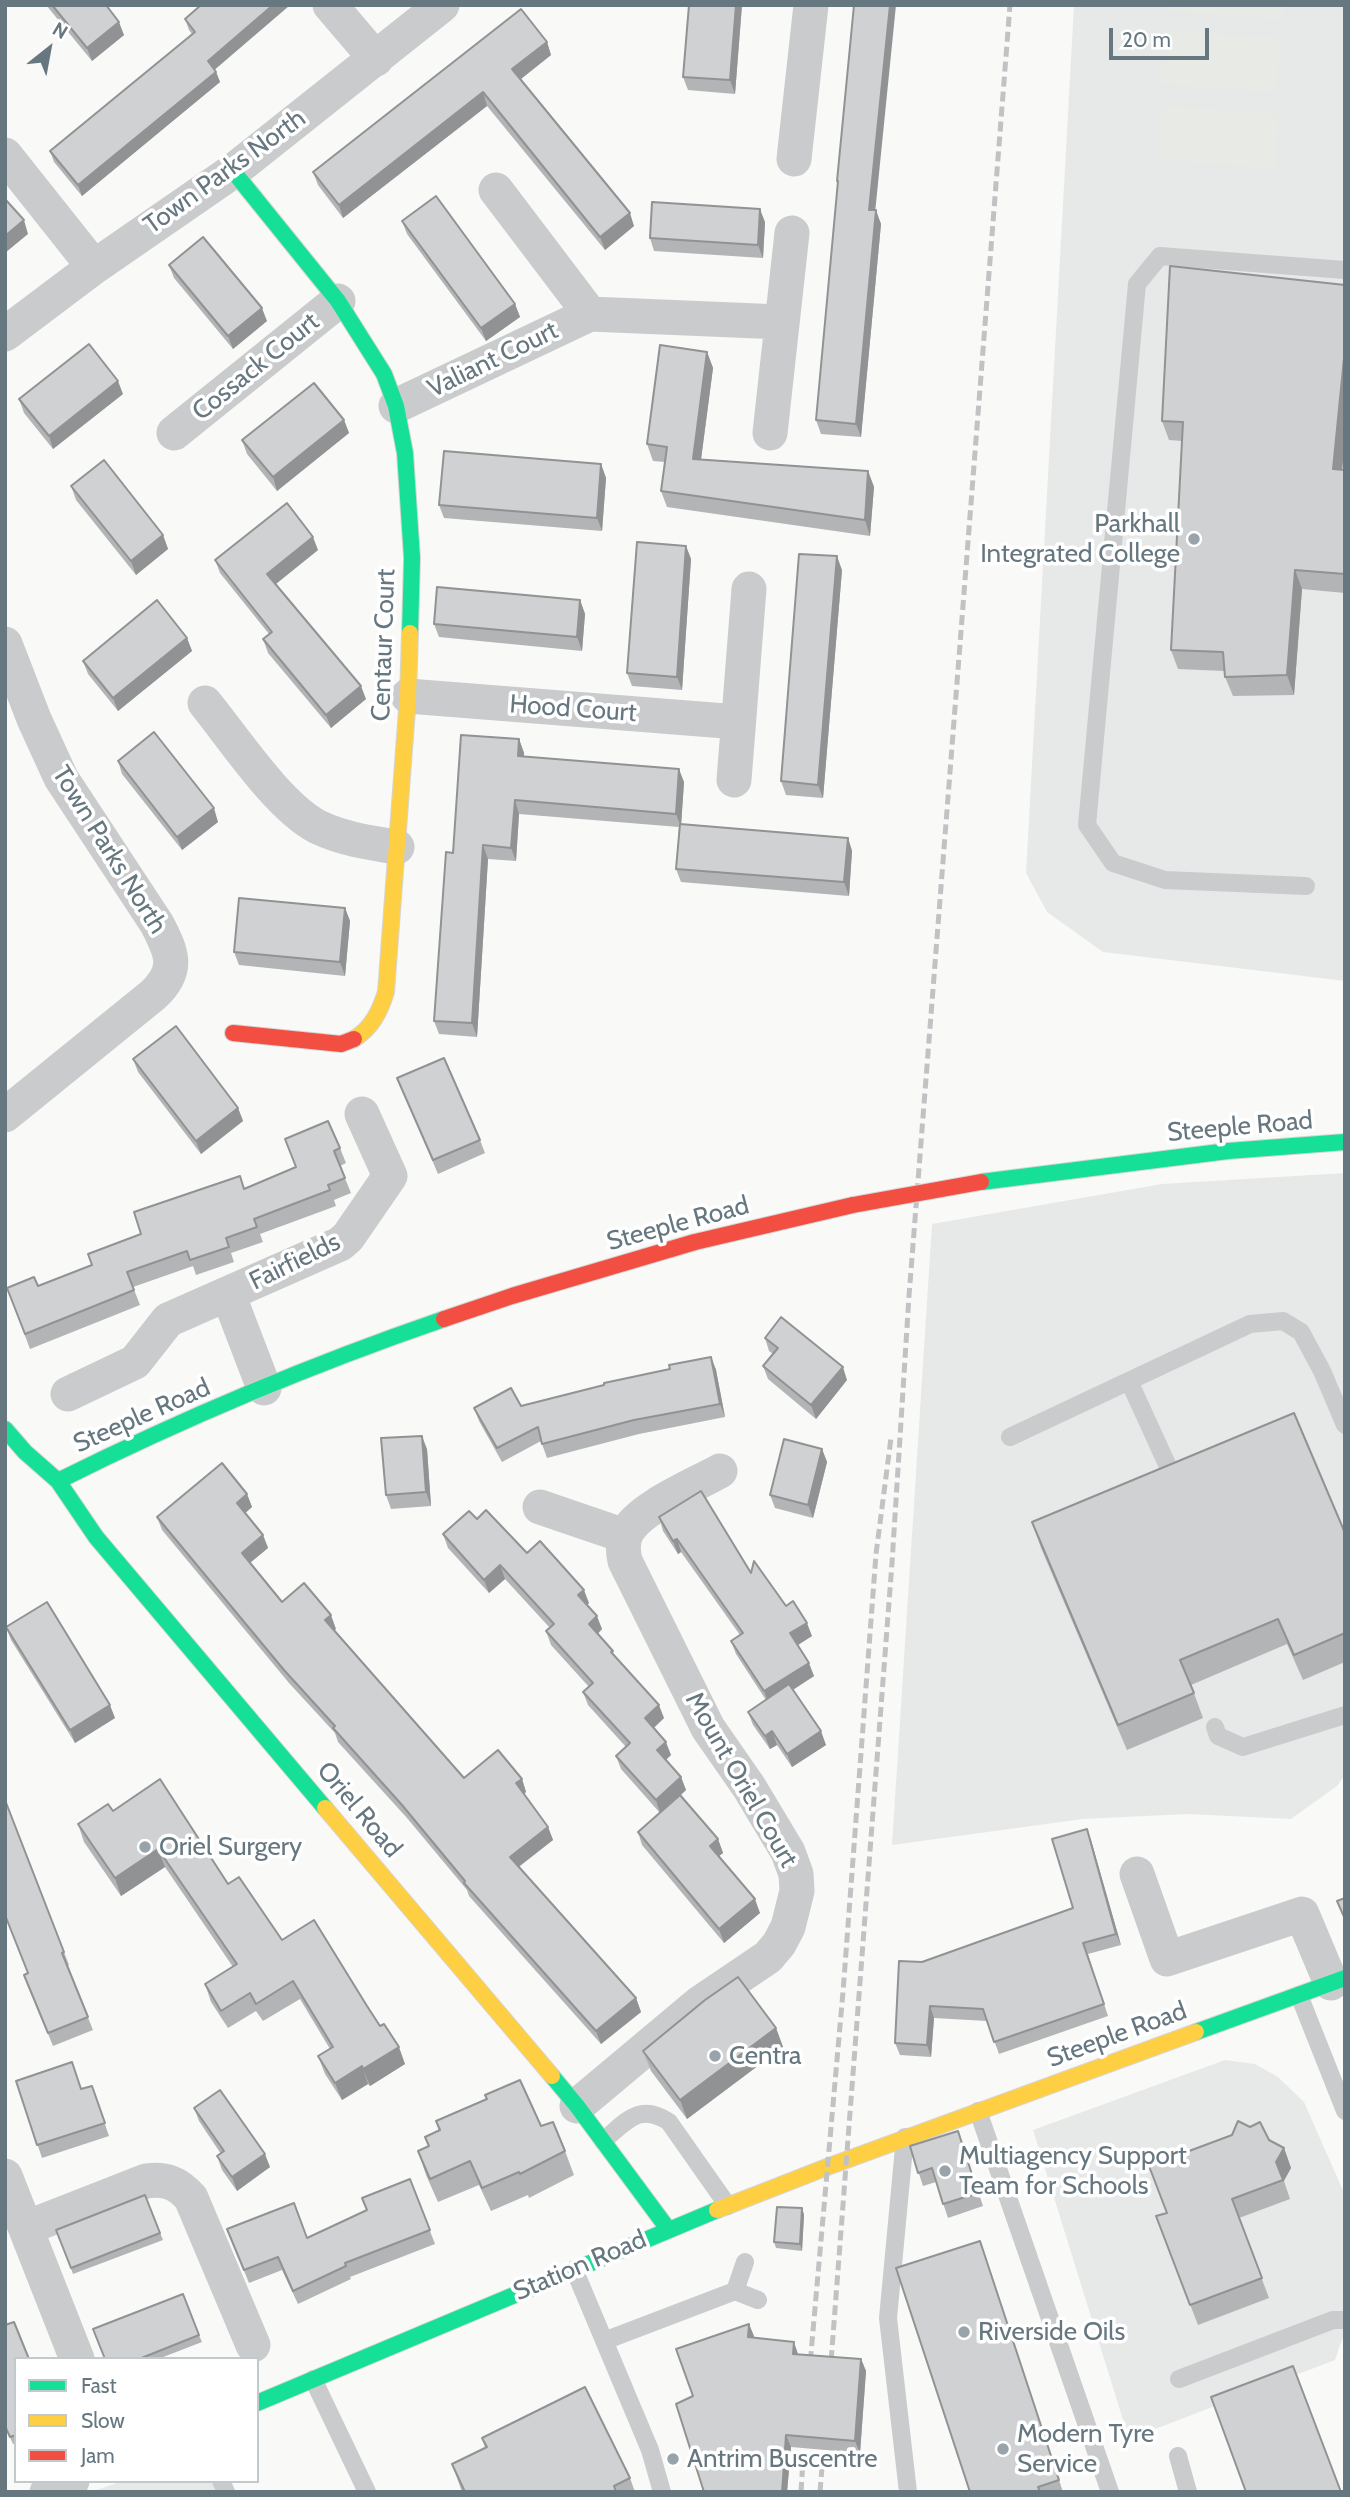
<!DOCTYPE html>
<html>
<head>
<meta charset="utf-8">
<style>
  body { margin:0 }
  #map { position:relative; width:1350px; height:2497px; overflow:hidden; background:#f9f9f8; font-family:Cabin,sans-serif }
  canvas { display:block }
  .frame { position:absolute; inset:0; border:7px solid #667780; pointer-events:none }
  .legend { position:absolute; left:14px; top:2357px; width:245px; height:126px; box-sizing:border-box; background:#fff; border:2px solid #c2c9cc; margin:0; padding:9px 12px; list-style:none; font-size:21px; color:#667780 }
  .legend li { display:flex; align-items:center; gap:14px; height:35px }
  .legend b { width:35px; border:2px solid #c2c9cc }
  .north { position:absolute; left:14px; top:14px; width:70px; height:70px; -webkit-text-stroke:5px #fff; paint-order:stroke; rotate:31deg; font-size:19px; font-weight:700; line-height:28px; text-align:center; color:#667780 }
  .north::after { content:''; display:block; margin:auto; width:24px; height:32px; background:#667780; clip-path:polygon(50% 0,100% 100%,50% 72%,0 100%) }
  .scale { position:absolute; left:1109px; top:28px; width:100px; height:32px; box-sizing:border-box; border:4px solid #667780; border-top:0; padding-left:9px; font-size:21px; line-height:24px; white-space:nowrap; color:#667780; -webkit-text-stroke:5px #fff; paint-order:stroke }
</style>
</head>
<body>
<div id="map">
<canvas width="1350" height="2497"></canvas>
<div class="frame"></div>
<ul class="legend">
<li><b style="height:9px;background:#16e098"></b>Fast</li>
<li><b style="height:9px;background:#ffcf43"></b>Slow</li>
<li><b style="height:9px;background:#f24e42"></b>Jam</li>
</ul>
<div class="north">N</div>
<div class="scale">20 m</div>
</div>
<script>
const ctx = document.querySelector('canvas').getContext('2d');
ctx.lineJoin = 'round';
function fill(path, color) { ctx.fillStyle = color; ctx.fill(path, 'evenodd'); }
function trace(path, color, width, dash) { ctx.strokeStyle = color; ctx.lineWidth = width; ctx.lineCap = dash ? 'butt' : 'round'; ctx.setLineDash(dash || []); ctx.stroke(path); }
function label(font, color, halo, rows, align = 'center') {
  ctx.font = font + ' Cabin,sans-serif'; ctx.lineWidth = 7; ctx.setLineDash([]); ctx.textBaseline = 'middle'; ctx.strokeStyle = halo; ctx.fillStyle = color; for (const [text, x, y, turn = 0] of rows) {
    ctx.save(); ctx.translate(x, y); ctx.rotate((+turn || 0) * Math.PI / 180); ctx.textAlign = isNaN(turn) ? turn : align; if (halo) ctx.strokeText(text, 0, 0); ctx.fillText(text, 0, 0); ctx.restore();
  }
}
fill(new Path2D(`
  M1074,5H1345V981L1103,952L1047,912L1026,873Z
  M1345,1173V1775L1337,1786L1291,1819L1187,1814L1083,1819L892,1845L932,1224L1162,1184Z
  M1225,2060L1255,2064L1278,2077L1304,2102L1345,2195V2331L1335,2360L1129,2439L1033,2130Z
  M122,2481H230L234,2492H91Z`), '#e7e9e8');
fill(new Path2D(`
  M1168,5H1284L1283,19L1167,11Z
  M1164,31L1280,39L1276,92L1161,84Z
  M1162,106L1278,114L1274,168L1158,159Z`), '#e8eae6');
const fast = new Path2D(`
  M233,171L338,301L384,374L396,406L405,453L412,558L410,633
  M981,1182L1228,1151L1345,1142
  M5,1429L25,1452L58,1481L96,1537L325,1808
  M58,1481C182,1419 313,1364 444,1319
  M1196,2032L1345,1978
  M552,2076L577,2106L668,2229
  M257,2403L717,2210`);
const slow = new Path2D(`
  M354,1039C372,1028 380,1011 386,992L408,696L410,633
  M325,1808L552,2076
  M717,2210L827,2167L1196,2032`);
const jam = new Path2D(`
  M233,1033L341,1044L354,1039
  M444,1319L512,1296L695,1242L853,1205`);
trace(fast, '#d5d6d6', 18);
trace(slow, '#d5d6d6', 18);
trace(jam, '#d5d6d6', 18);
trace(new Path2D(`
  M1306,886L1165,880L1113,863L1087,825L1137,284L1160,256L1345,270
  M1129,1381L1171,1473
  M1010,1437L1250,1324L1283,1321L1301,1332L1322,1371L1345,1425
  M1215,1727L1218,1736L1243,1747L1345,1715
  M1299,1995L1345,2111
  M978,2111L1110,2492
  M905,2137L888,2318L908,2492
  M603,2141C626,2122 639,2102 669,2122L728,2206
  M574,2269L650,2450L662,2492
  M735,2291L745,2262
  M604,2341L735,2291L758,2300
  M313,2379L367,2492
  M1179,2379L1333,2320H1345
  M1178,2456L1188,2492
  M221,2481L226,2492`), '#cacbcc', 18);
trace(new Path2D(`
  M330,5L376,59
  M5,155L94,267
  M794,159L811,5
  M496,190L590,314
  M5,334L94,267L233,171L442,5
  M396,406L590,314L781,322
  M174,433L338,301
  M770,433L792,233
  M5,644L34,719L61,778L157,924C172,953 180,970 153,995L5,1115
  M408,696L738,722
  M205,703C235,740 278,806 318,827C343,839 371,843 397,847
  M734,780L749,589
  M228,1294L264,1388
  M68,1394L135,1362L168,1320L340,1244L348,1237L390,1176L362,1114
  M540,1507L625,1536
  M1137,1874L1167,1959L1302,1914L1331,1983
  M577,2106L700,2003L768,1957L779,1944L788,1927L797,1891L796,1874L788,1852L749,1787L708,1728L625,1561C623,1552 622,1543 626,1534C638,1508 695,1485 720,1471
  M5,2176L77,2359
  M26,2228L146,2181C165,2178 178,2183 191,2198L253,2345
  M47,2492L72,2481`), '#cacbcc', 35);
trace(fast, '#16e098', 16);
trace(slow, '#ffcf43', 16);
trace(jam, '#f24e42', 16);
trace(new Path2D(`
  M830,2375L892,1563L909,1296L1010,5
  M809,2376L843,1992L876,1554L891,1438
  M801,2492L805,2428
  M820,2492L825,2431`), '#c0c2c3', 5, [10, 5]);
const jamBridge = new Path2D(`
  M853,1205L981,1182`);
trace(jamBridge, '#d5d6d6', 18, []);
trace(jamBridge, '#f24e42', 16);
fill(new Path2D(`
  M46,5H106L124,35L92,61Z
  M290,5L215,69L220,82L82,196L54,162L50,151L192,34L189,30L185,19Z
  M689,5H742L735,94L688,90L683,77Z
  M854,5L875,210L881,224L861,437L821,434L816,420L838,185L837,181Z
  M547,42L551,55L521,79L634,226L605,250L487,106L343,218L318,185L313,172Z
  M402,221L515,304L520,317L486,341L407,234Z
  M765,222L763,258L654,251L650,238Z
  M169,265L267,321L233,349L174,278Z
  M1345,285V442L1342,470H1345V593L1302,589L1294,695L1233,696L1225,677V671L1178,669L1171,650L1182,441L1169,440L1162,421Z
  M707,352L713,368L701,459L868,471L874,487L870,536L667,507L661,491L665,462L653,461L647,444Z
  M123,394L53,449L24,413L19,399Z
  M344,420L349,433L277,491L247,454L242,440Z
  M601,464L606,478L602,531L444,518L439,505Z
  M71,486L163,535L168,549L136,575L76,500Z
  M686,546L691,559L682,690L632,686L627,673Z
  M318,550L276,584L366,699L331,728L268,653L263,639L269,634L220,573L215,560Z
  M842,570L823,798L786,795L781,781Z
  M580,600L585,614L582,651L439,637L434,624Z
  M187,638L192,651L118,711L88,674L83,661Z
  M519,739L524,753V756L684,782L681,824L848,838L852,851L849,896L681,882L676,869L679,827L519,814L516,861L488,859L477,1037L439,1034L434,1021L453,853Z
  M118,761L218,822L182,850L122,774Z
  M345,908L350,921L345,976L239,965L234,952Z
  M133,1059L238,1108L243,1121L201,1154L138,1072Z
  M397,1078L480,1140L485,1153L438,1174Z
  M285,1139L340,1148L346,1163L340,1166L351,1193L334,1200L336,1206L260,1234L263,1242L231,1253L234,1262L196,1275L193,1266L133,1287L140,1305L30,1349L7,1288L38,1286L92,1265L141,1234L296,1167Z
  M765,1338L847,1380L816,1419L768,1379L763,1366L773,1354L769,1351Z
  M711,1357L716,1370L725,1417L639,1434L547,1458L541,1441L502,1462L479,1421L474,1408L521,1406L670,1369Z
  M427,1449L431,1506L391,1509L386,1495Z
  M822,1449L827,1462L813,1518L775,1508L770,1495Z
  M247,1494L252,1507L245,1513L263,1535L268,1548L250,1563L282,1602L336,1629L334,1630L464,1778L522,1779L526,1792L524,1794L548,1827L553,1840L519,1867L636,1998L641,2012L601,2044L469,1896L467,1890L407,1818L338,1742L335,1733L289,1683L162,1530L157,1517Z
  M659,1517L751,1573L786,1606L812,1636L797,1645L814,1676L793,1690L826,1745L792,1767L777,1745L770,1749L753,1725L748,1712L766,1700L736,1654L731,1641L740,1635L681,1552L678,1554L663,1531Z
  M477,1519L527,1553L589,1603L587,1605L602,1629L598,1634L664,1718L654,1728L671,1755L666,1760L681,1777L686,1790L679,1797L718,1839L723,1853L719,1856L760,1913L724,1943L642,1845L638,1832L660,1813L621,1769L616,1756L626,1747L588,1705L583,1692L589,1687L551,1645L546,1631L550,1628L505,1579L489,1593L448,1548L443,1534Z
  M1032,1522L1345,1533V1662L1303,1680L1287,1644L1191,1685L1203,1718L1127,1750L1041,1548Z
  M6,1627L115,1718L75,1743L11,1640Z
  M113,1811L228,1884L282,1940L367,2006L405,2064L370,2086L368,2084L342,2100L325,2074L318,2056L330,2049L300,1999L263,2021L256,2011L228,2028L211,2002L205,1984L233,1967L165,1867L121,1896L84,1842L78,1824Z
  M1087,1829L1121,1945L1088,1954L1108,2016L999,2054L987,2021L934,2018L931,2057L900,2055L895,2043L922,1962L1073,1908Z
  M64,1952L69,1965L67,1966L93,2030L53,2046L24,1975Z
  M776,2028L783,2047L687,2119L651,2071L643,2051Z
  M16,2081L81,2089L92,2086L109,2136L42,2158Z
  M194,2108L270,2167L237,2191L222,2170L217,2156L221,2154L199,2121Z
  M436,2121L541,2126L565,2151L574,2175L529,2198L528,2195L491,2211L479,2185L438,2202L426,2175L418,2151L429,2146L439,2131Z
  M1250,2127L1269,2140L1284,2148L1291,2168L1284,2181L1290,2199L1239,2218L1269,2298L1198,2325L1156,2216L1166,2213L1232,2135Z
  M958,2131L983,2206L948,2218L936,2182L923,2186L910,2146Z
  M410,2179L435,2244L350,2277L351,2279L298,2304L282,2270L249,2283L227,2229L307,2238L367,2210Z
  M145,2195L163,2240L73,2274L56,2230Z
  M802,2208L804,2215L802,2251L776,2248L774,2242Z
  M980,2241L986,2259L1063,2492H970Z
  M749,2324L754,2338L798,2355L861,2359L866,2371L860,2453L791,2447L787,2492H704L693,2396Z
  M199,2335L202,2342L158,2359H105Z
  M16,2359V2443L13,2444L5,2426Z
  M482,2438L630,2478L635,2492H462L452,2464L485,2448Z`), '#b2b4b5');
fill(new Path2D(`
  M273,5H290L212,72L208,61Z
  M736,5H742L735,94L730,80Z
  M890,5H896L874,223L869,210Z
  M119,22L124,35L92,61L87,48Z
  M547,42L551,55L517,82L512,69Z
  M216,72L220,82L82,196L78,185Z
  M483,92L487,106L343,218L339,205Z
  M760,209L765,222L763,258L758,245Z
  M876,210L881,224L861,437L856,424Z
  M630,213L634,226L605,250L600,237Z
  M24,220L28,234L5,253V236Z
  M515,304L520,317L486,341L481,328Z
  M262,308L267,321L233,349L228,336Z
  M1345,348V442L1340,489L1333,469Z
  M707,352L713,368L699,475L693,459Z
  M118,381L123,394L53,449L49,436Z
  M344,420L349,433L277,491L273,477Z
  M601,464L606,478L602,531L597,518Z
  M868,471L874,487L870,536L865,520Z
  M163,535L168,549L136,575L131,561Z
  M313,537L318,550L272,587L267,574Z
  M686,546L691,559L682,690L677,677Z
  M837,556L842,570L823,798L818,785Z
  M1295,570L1302,589L1294,695L1287,675Z
  M580,600L585,614L582,651L577,637Z
  M187,638L192,651L118,711L113,698Z
  M361,686L366,699L331,728L326,715Z
  M519,739L524,753L523,769L518,756Z
  M679,769L684,782L681,827L676,814Z
  M515,800L519,814L516,861L511,848Z
  M214,808L218,822L182,850L177,837Z
  M848,838L852,851L849,896L844,882Z
  M483,845L488,859L477,1037L472,1023Z
  M345,908L350,921L345,976L340,962Z
  M238,1108L243,1121L201,1154L196,1141Z
  M711,1357L716,1370L725,1417L720,1404Z
  M843,1367L847,1380L816,1419L811,1405Z
  M422,1436L427,1449L431,1506L426,1492Z
  M822,1449L827,1462L813,1518L808,1505Z
  M247,1494L252,1507L242,1516L237,1503Z
  M263,1535L268,1548L246,1566L242,1553Z
  M677,1539L681,1552L678,1554L673,1541Z
  M500,1565L505,1579L489,1593L484,1580Z
  M584,1590L589,1603L583,1608L578,1595Z
  M331,1615L336,1629L330,1633L325,1620Z
  M597,1616L602,1629L594,1637L589,1624Z
  M807,1623L812,1636L795,1647L790,1633Z
  M809,1663L814,1676L769,1705L764,1691Z
  M110,1705L115,1718L75,1743L70,1730Z
  M659,1705L664,1718L650,1731L645,1718Z
  M772,1731L777,1745L770,1749L765,1736Z
  M821,1731L826,1745L792,1767L787,1754Z
  M666,1742L671,1755L662,1763L657,1750Z
  M681,1777L686,1790L660,1813L656,1800Z
  M522,1779L526,1792L521,1796L516,1783Z
  M548,1827L553,1840L514,1870L510,1857Z
  M1087,1829L1091,1840L1121,1945L1116,1934Z
  M718,1839L723,1853L715,1859L710,1846Z
  M158,1849L165,1867L121,1896L115,1878Z
  M755,1899L760,1913L724,1943L719,1929Z
  M636,1998L641,2012L601,2044L596,2031Z
  M930,2006L934,2018L931,2057L927,2045Z
  M776,2028L783,2047L687,2119L680,2100Z
  M399,2047L405,2064L370,2086L363,2069Z
  M362,2066L368,2084L342,2100L335,2083Z
  M1284,2148L1291,2168L1283,2182L1276,2162Z
  M265,2154L270,2167L237,2191L232,2177Z
  M802,2208L804,2215L802,2251L800,2244Z
  M749,2324L754,2336L753,2350L748,2337Z
  M794,2342L798,2354L797,2367L793,2354Z
  M861,2359L866,2371L860,2453L855,2441Z
  M786,2435L791,2447L787,2492H782Z`), '#919293');
const building = new Path2D(`
  M52,5H106L119,22L87,48Z
  M201,5H273L208,61L216,72L78,185L50,151L195,32L185,19Z
  M689,5H736L730,80L683,77Z
  M854,5H890L869,210H876L856,424L816,420L838,181H837Z
  M521,9L547,42L512,69L630,213L600,237L483,92L339,205L313,172Z
  M436,196L515,304L481,328L402,221Z
  M5,199L24,220L5,236Z
  M652,202L760,209L758,245L650,238Z
  M203,237L262,308L228,336L169,265Z
  M1170,266L1345,285V348L1333,469L1345,470V574L1295,570L1287,675L1225,677L1223,652L1171,650L1183,422L1162,421Z
  M89,344L118,381L49,436L19,399Z
  M660,345L707,352L693,459L868,471L865,520L661,491L667,447L647,444Z
  M314,383L344,420L273,477L242,440Z
  M444,451L601,464L597,518L439,505Z
  M104,460L163,535L131,561L71,486Z
  M287,503L313,537L267,574L361,686L326,715L263,639L272,632L215,560Z
  M637,542L686,546L677,677L627,673Z
  M799,554L837,556L818,785L781,781Z
  M437,587L580,600L577,637L434,624Z
  M157,600L187,638L113,698L83,661Z
  M154,732L214,808L177,837L118,761Z
  M461,735L519,739L518,756L679,769L676,814L515,800L511,848L483,845L472,1023L434,1021L446,852L453,853Z
  M680,824L848,838L844,882L676,869Z
  M239,898L345,908L340,962L234,952Z
  M176,1026L238,1108L196,1141L133,1059Z
  M444,1058L480,1140L433,1160L397,1078Z
  M328,1121L340,1148L334,1151L345,1178L328,1185L330,1190L254,1219L257,1227L226,1238L229,1247L190,1260L187,1251L127,1272L134,1290L25,1334L7,1288L34,1277L38,1286L92,1265L88,1254L141,1234L134,1212L240,1176L244,1189L296,1167L285,1139Z
  M781,1317L843,1367L811,1405L763,1366L778,1348L765,1338Z
  M711,1357L720,1404L634,1420L542,1444L538,1427L497,1448L474,1408L511,1388L521,1406L604,1385V1383L670,1369L669,1365Z
  M1294,1413L1345,1533V1633L1294,1655L1278,1619L1180,1660L1194,1693L1118,1725L1032,1522Z
  M422,1436L426,1492L386,1495L381,1438Z
  M784,1439L822,1449L808,1505L770,1495Z
  M222,1463L247,1494L237,1503L263,1535L242,1553L282,1602L304,1583L331,1615L325,1620L464,1778L498,1750L522,1779L516,1783L548,1827L510,1857L636,1998L596,2031L464,1883L465,1881L402,1805L333,1728L335,1726L284,1670L157,1517Z
  M701,1491L751,1573L754,1561L786,1606L793,1601L807,1623L790,1633L809,1663L764,1691L731,1641L743,1633L677,1539L673,1541L659,1517Z
  M486,1510L527,1553L540,1541L584,1590L578,1595L597,1616L589,1624L613,1651L611,1652L659,1705L645,1718L666,1742L657,1750L681,1777L656,1800L616,1756L630,1743L583,1692L593,1683L546,1631L554,1624L500,1565L484,1580L443,1534L469,1511L477,1519Z
  M47,1602L110,1705L70,1730L6,1627Z
  M789,1684L821,1731L787,1754L772,1731L765,1736L748,1712Z
  M160,1779L228,1884L239,1877L282,1940L314,1920L367,2006L380,2026L384,2024L399,2047L363,2069L362,2066L335,2083L318,2056L333,2047L293,1981L256,2004L250,1993L221,2011L205,1984L237,1964L158,1849L115,1878L78,1824L108,1804L113,1811Z
  M680,1795L718,1839L710,1846L755,1899L719,1929L638,1832Z
  M5,1800L64,1952L62,1953L88,2017L48,2033L24,1975L28,1973L5,1915Z
  M1087,1829L1116,1934L1083,1943L1104,2004L994,2042L983,2009L930,2006L927,2045L895,2043L899,1961L922,1962L1073,1908L1052,1839Z
  M1345,1898V1919L1337,1901Z
  M738,1977L776,2028L680,2100L643,2051L705,2000Z
  M72,2062L81,2089L92,2086L105,2123L37,2145L16,2081Z
  M520,2080L541,2126L553,2122L565,2151L520,2174L519,2172L482,2188L470,2161L430,2179L418,2151L429,2146L425,2137L440,2130L436,2121L487,2099L485,2095Z
  M220,2090L265,2154L232,2177L217,2156L224,2151L194,2108Z
  M1238,2121L1250,2127L1260,2122L1269,2140L1284,2148L1276,2162L1283,2180L1232,2199L1262,2278L1190,2305L1156,2216L1167,2213L1149,2166L1232,2135Z
  M958,2131L978,2193L943,2204L932,2168L918,2173L910,2146Z
  M410,2179L430,2230L345,2263L346,2266L293,2291L278,2257L244,2270L227,2229L294,2203L307,2238L367,2210L362,2198Z
  M145,2195L160,2233L71,2268L56,2230Z
  M777,2207L802,2208L800,2244L774,2242Z
  M980,2241L1059,2480L1038,2487L1040,2492H970L896,2268Z
  M183,2294L199,2335L139,2359H105L93,2329Z
  M14,2322L29,2359H16V2435L10,2437L5,2426V2325Z
  M749,2324L748,2337L794,2342L793,2354L861,2359L855,2441L786,2435L782,2492H704L676,2404L693,2396L676,2349Z
  M1293,2366L1341,2492H1246L1211,2397Z
  M585,2387L630,2478L614,2486L616,2492H465L452,2464L487,2447L482,2438Z`);
fill(building, '#cfd1d2');
trace(building, '#919293', 2);
for (const [x, y, r, color] of [
  [1194,539,7,"#99a4aa"],
  [145,1847,7,"#99a4aa"],
  [715,2056,7,"#99a4aa"],
  [945,2171,7,"#99a4aa"],
  [964,2332,7,"#99a4aa"],
  [1003,2449,7,"#99a4aa"],
  [673,2459,7,"#99a4aa"]
]) { const dot = new Path2D(); dot.arc(x, y, r, 0, 2 * Math.PI); ctx.fillStyle = color; ctx.fill(dot); trace(dot, '#fff', 2.5); }
label('26px', '#667780', '#fff', [
  ["Town Parks North",225,172,-36],
  ["Valiant Court",493,360,-26],
  ["Cossack Court",256,367,-39],
  ["Centaur Court",384,645,-88],
  ["Hood Court",573,709,4],
  ["Town Parks North",109,850,58],
  ["Steeple Road",1240,1127,-5],
  ["Steeple Road",678,1224,-15],
  ["Fairfields",295,1262,-26],
  ["Steeple Road",142,1416,-24],
  ["Mount Oriel Court",741,1780,60],
  ["Oriel Road",359,1810,50],
  ["Steeple Road",1117,2035,-20],
  ["Station Road",580,2266,-23]
]);
label('26px', '#667780', '#fff', [
  ["Parkhall",1180,524,"right"],
  ["Integrated College",1180,554,"right"],
  ["Oriel Surgery",159,1847],
  ["Centra",729,2056],
  ["Multiagency Support",959,2156],
  ["Team for Schools",959,2186],
  ["Riverside Oils",978,2332],
  ["Modern Tyre",1017,2434],
  ["Service",1017,2464],
  ["Antrim Buscentre",687,2459]
], 'left');
</script>
</body>
</html>
